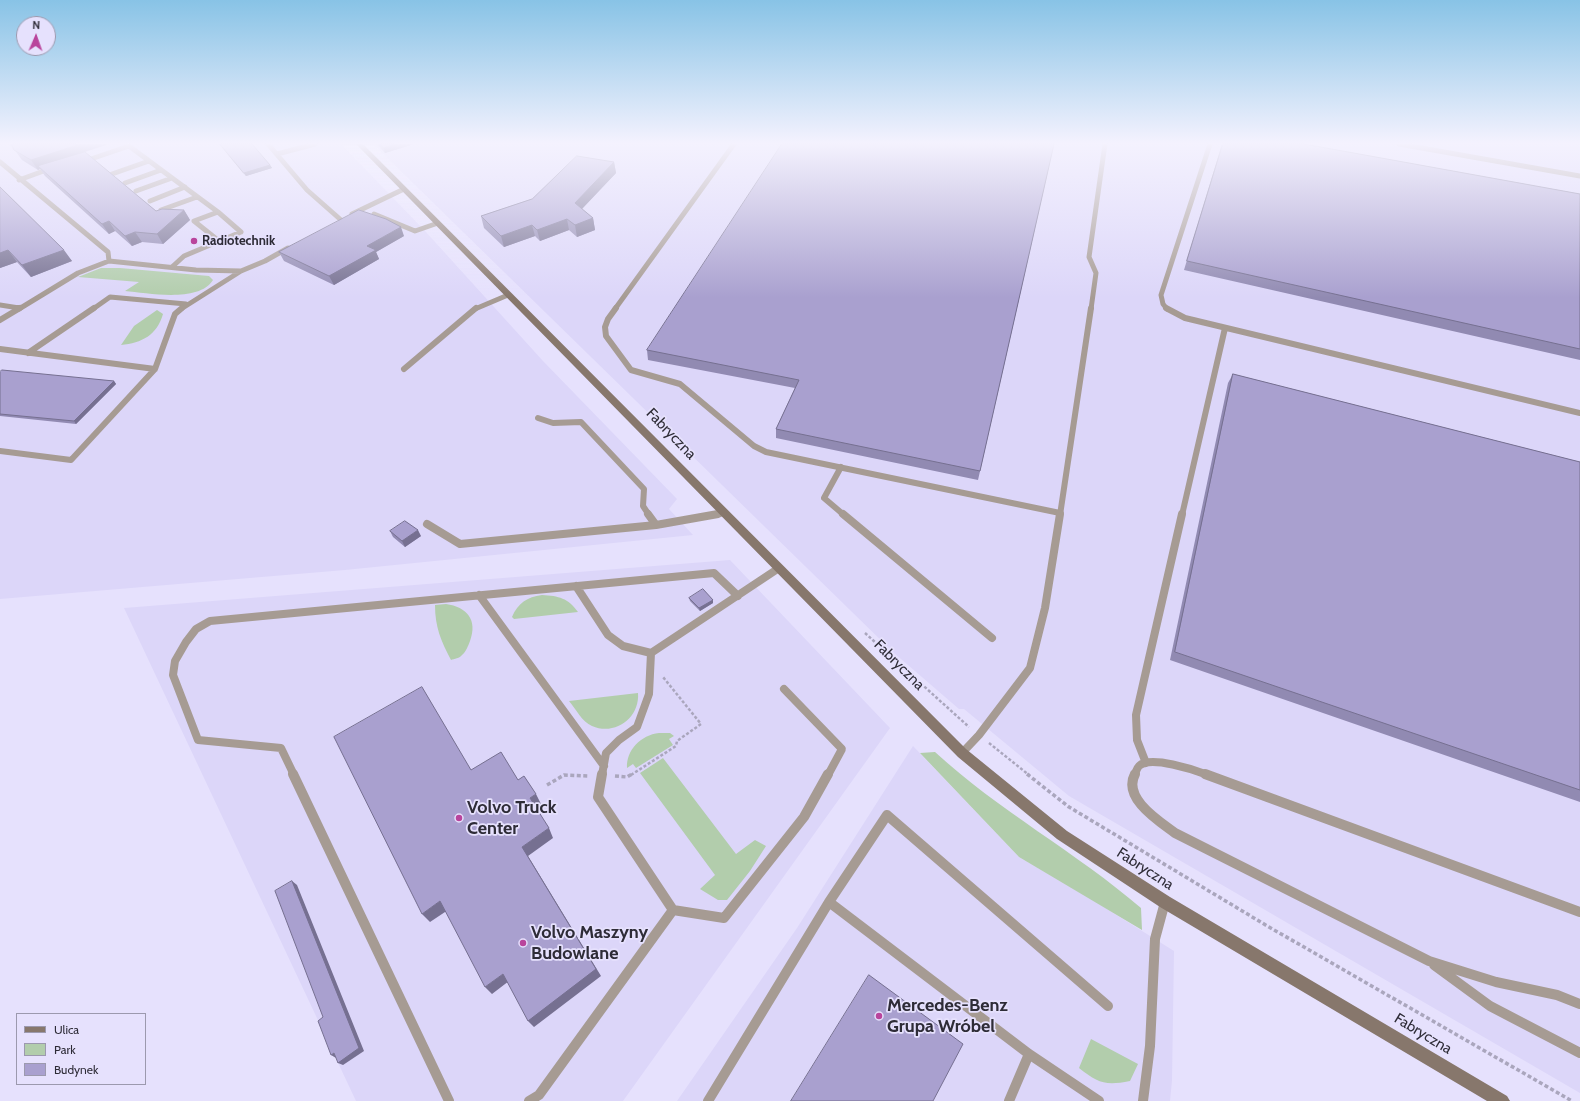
<!DOCTYPE html>
<html>
<head>
<meta charset="utf-8">
<style>
  body { margin:0 }
  #map { position:relative; width:1580px; height:1101px; overflow:hidden; background:#e6e1fd; font-family:Cabin,sans-serif }
  canvas { display:block }
  .legend { position:absolute; left:16px; top:1013px; width:130px; height:72px; box-sizing:border-box; background:#e6e1fd; border:1px solid #9c99ae; margin:0; padding:5px 7px; list-style:none; font-size:12px; color:#2e2c37 }
  .legend li { display:flex; align-items:center; gap:8px; height:20px }
  .legend b { width:20px; border:1px solid #9c99ae }
  .north { position:absolute; left:16px; top:16px; width:40px; height:40px; box-sizing:border-box; background:#e6e1fd; border:1px solid #9c99ae; border-radius:50%; rotate:2deg; font-size:11px; font-weight:700; line-height:16px; text-align:center; color:#2e2c37 }
  .north::after { content:''; display:block; margin:auto; width:14px; height:18px; background:#b9449c; clip-path:polygon(50% 0,100% 100%,50% 72%,0 100%) }
</style>
</head>
<body>
<div id="map">
<canvas width="1580" height="1101"></canvas>
<ul class="legend">
<li><b style="height:5px;background:#87776c"></b>Ulica</li>
<li><b style="height:11px;background:#b2cdac"></b>Park</li>
<li><b style="height:11px;background:#a9a0cf"></b>Budynek</li>
</ul>
<div class="north">N</div>
</div>
<script>
const ctx = document.querySelector('canvas').getContext('2d');
ctx.lineJoin = 'round';
function fill(path, color) { ctx.fillStyle = color; ctx.fill(path, 'evenodd'); }
function trace(path, color, width, dash) { ctx.strokeStyle = color; ctx.lineWidth = width; ctx.lineCap = dash ? 'butt' : 'round'; ctx.setLineDash(dash || []); ctx.stroke(path); }
function label(font, color, halo, rows, align = 'center') {
  ctx.font = font + ' Cabin,sans-serif'; ctx.lineWidth = 3.5; ctx.setLineDash([]); ctx.textBaseline = 'middle'; ctx.strokeStyle = halo; ctx.fillStyle = color; for (const [text, x, y, turn = 0] of rows) {
    ctx.save(); ctx.translate(x, y); ctx.rotate((+turn || 0) * Math.PI / 180); ctx.textAlign = isNaN(turn) ? turn : align; if (halo) ctx.strokeText(text, 0, 0); ctx.fillText(text, 0, 0); ctx.restore();
  }
}
fill(new Path2D(`
  M0,144H341L426,232L543,361L677,499L669,509L693,535L345,570L0,599Z
  M373,144H1580V1093L1069,796L964,709H959L894,653Z
  M730,560L890,728L623,1101H356L124,608Z
  M913,746L1019,857L1099,904L1174,951L1172,1080L1170,1101H677L797,928Z`), '#dcd6f9');
fill(new Path2D(`
  M101,268H120L209,276L213,280C199,303 148,293 125,291L139,282L78,277Z
  M157,310L163,314C157,335 142,343 121,345L134,326Z
  M542,595C559,596 568,598 578,612L514,619L512,617C518,603 527,597 542,595Z
  M446,604C467,607 478,620 470,641C468,646 466,652 462,655C460,658 454,659 451,660C441,641 435,627 435,605Z
  M638,693C640,718 615,736 592,726C582,722 576,709 569,701Z
  M659,733H670L674,736L669,739L673,745L636,768L633,764L627,768C626,750 641,735 659,733Z
  M935,752C999,811 1076,852 1141,908L1142,930L1019,857L920,753Z
  M663,758L736,854L755,840L766,846L750,871L727,900H718L700,889L715,875L640,773Z
  M1091,1039L1138,1064L1130,1081C1105,1086 1098,1083 1079,1068Z`), '#b2cdac');
trace(new Path2D(`
  M865,633L969,727
  M989,743L1029,775
  M631,775L676,746L677,741L701,724L663,677`), '#aaa6bd', 2.5, [3, 2]);
trace(new Path2D(`
  M1027,774L1069,807L1269,927L1572,1101
  M615,776L627,777L632,774
  M547,785L564,775L588,776`), '#aaa6bd', 3.5, [4, 2.5]);
trace(new Path2D(`
  M268,144L307,190L341,220
  M1399,144L1580,176
  M277,154L315,144
  M85,161L129,146L218,212L241,232L184,256L172,267
  M0,162L108,252L109,261L196,270L241,271
  M112,174L149,161
  M19,180L49,169
  M125,183L161,170
  M136,191L172,178
  M150,201L185,187
  M161,210L197,197
  M218,212L194,221L219,241
  M352,214L404,189
  M374,214L415,231L438,223
  M0,305L19,308
  M19,309L78,273L109,261
  M93,309L110,297L186,304
  M181,309L241,271L265,261L288,248
  M475,309L508,295
  M615,309L734,144
  M1091,309L1096,273L1089,257L1105,144
  M1167,309L1163,304L1161,295L1210,144`), '#a69b93', 5);
trace(new Path2D(`
  M17,308H19
  M616,308L608,319L605,327L606,336L631,370L680,384L754,446L766,452L1060,513
  M1166,308L1185,318L1580,413
  M0,320L20,308
  M0,349L155,369
  M28,353L94,308
  M404,369L476,308
  M538,418L553,423L581,422L644,489L643,506L649,515
  M0,451L71,460L155,369L175,314L182,308
  M841,467L824,498L844,515
  M713,515L724,513
  M1060,515L1091,308
  M1182,515L1225,328`), '#a69b93', 6);
trace(new Path2D(`
  M648,514L656,525L718,514
  M843,514L992,638
  M427,524L460,544L656,525
  M576,586L608,635L623,646L651,653L779,568
  M479,595L604,766
  M784,689L842,749L828,775
  M962,753L979,735L1030,668L1045,608L1060,514
  M1146,763L1137,740L1136,715L1182,514
  M294,775L281,748L198,740L173,675L175,661L186,642L196,629L210,621L714,573L738,596
  M602,775L606,753L619,740L637,727L649,694L651,653
  M1134,775C1136,772 1137,768 1139,766C1150,755 1195,770 1208,775`), '#a69b93', 8);
trace(new Path2D(`
  M293,774L449,1101
  M1135,774C1122,798 1159,821 1175,833L1429,961L1496,982L1557,995L1580,1004
  M1205,774L1580,912
  M673,910L724,918L804,817L828,774
  M1434,965L1490,1006L1580,1053
  M529,1101L539,1095L673,910L598,797L602,774
  M708,1101L829,902
  M1009,1101L1029,1054
  M1099,1101L1029,1054L829,902L887,815L1108,1006
  M1143,1101L1150,1046L1155,939L1165,902`), '#a69b93', 10);
fill(new Path2D(`
  M356,144H363L966,749L1067,831L1170,897L1507,1096L1510,1101H1487L1160,907L1057,839L958,757Z`), '#87776c');
fill(new Path2D(`
  M9,144H109L85,152L156,211L184,210L190,220L163,244L142,242L132,246L115,231L109,234L45,176L40,169L38,170L22,160L14,149Z
  M219,144H252L270,165L272,168L246,176Z
  M377,144H414L385,153Z
  M1054,144L978,480L776,438V429L795,388L648,360L647,350Z
  M1222,144H1304L1580,194V360L1184,270Z
  M614,162L616,173L582,209L593,218L595,230L577,237L569,230L540,241L535,236L504,247L484,228L481,216L532,199Z
  M0,187L72,261L31,277L17,262L0,268Z
  M404,236L376,252L379,259L334,285L284,261L279,252Z
  M0,372L114,381L116,384L76,424L0,416Z
  M1233,374L1580,462V802L1170,660L1228,383Z
  M390,531L421,536L405,547L393,537Z
  M689,598L713,600V603L700,611L690,601Z`), '#918ab2');
fill(new Path2D(`
  M76,144H109L38,166L40,169L38,170L31,160Z
  M395,144H414L385,153L384,148Z
  M614,162L616,173L577,214L575,203Z
  M270,165L272,168L246,176L244,173Z
  M184,210L190,220L163,244L157,234Z
  M593,218L595,230L577,237L575,225Z
  M567,219L569,230L540,241L537,230Z
  M109,221L115,231L109,234L102,224Z
  M532,225L535,236L504,247L501,236Z
  M401,227L404,236L376,252L379,259L334,285L329,276L367,246Z
  M135,232L142,242L132,246L125,236Z
  M8,250L17,262L0,268V253Z
  M64,250L72,261L31,277L22,265Z
  M114,381L116,384L76,424L74,421Z
  M418,530L421,536L405,547L402,541Z
  M713,600V603L700,611L699,608Z
  M536,794L541,804L535,808L530,798Z
  M549,828L553,838L528,856L601,976L534,1027L528,1021L522,847Z
  M292,881L297,885L364,1051L343,1065L338,1063Z
  M440,901L448,910L430,922L422,914Z
  M503,974L509,981L492,994L485,987Z
  M334,1053L336,1058L331,1055Z`), '#767091');
const building = new Path2D(`
  M12,144H76L78,145L31,160L14,150Z
  M220,144H252L270,165L244,173Z
  M380,144H395L384,148Z
  M782,144H1054L980,471L776,429L799,380L647,350Z
  M1223,144H1304L1580,194V349L1187,261Z
  M85,152L156,211L162,209L184,210L157,234L135,232L125,236L109,221L102,224L38,166Z
  M577,156L614,162L575,203L593,218L575,225L567,219L537,230L532,225L501,236L481,216L532,199Z
  M0,187L64,250L22,265L8,250L0,253Z
  M359,210L386,219L401,227L367,246L376,250L329,276L279,252Z
  M2,370L114,381L74,421L0,414V372Z
  M1233,374L1580,462V790L1175,652Z
  M405,521L418,530L402,541L390,531Z
  M703,589L713,600L699,608L689,598Z
  M422,687L471,770L501,752L518,780L524,776L536,794L530,798L549,828L522,847L596,969L528,1021L503,974L485,987L440,901L422,914L334,737Z
  M292,881L359,1048L338,1063L334,1053L331,1055L318,1021L323,1017L275,891Z
  M869,975L963,1044L933,1101H791Z`);
fill(building, '#a9a0cf');
trace(building, '#767091', 1);
const sky = ctx.createLinearGradient(0, 0, 0, 298);
sky.addColorStop(0, '#88c3e6');
sky.addColorStop(0.48, '#f4f2fe');
sky.addColorStop(1, '#f4f2fe00');
ctx.fillStyle = sky;
ctx.fillRect(0, 0, 1580, 298);
for (const [x, y, r, color] of [
  [194,241,4,"#b9449c"],
  [459,818,4,"#b9449c"],
  [523,943,4,"#b9449c"],
  [879,1016,4,"#b9449c"]
]) { const dot = new Path2D(); dot.arc(x, y, r, 0, 2 * Math.PI); ctx.fillStyle = color; ctx.fill(dot); trace(dot, '#e6e1fd', 1.5); }
label('bold 13px', '#2e2c37', '#e6e1fd', [
  ["Radiotechnik",202,241]
], 'left');
label('15px', '#2e2c37', '#e6e1fd', [
  ["Fabryczna",671,434,46],
  ["Fabryczna",899,665,45],
  ["Fabryczna",1145,869,33],
  ["Fabryczna",1423,1034,31]
]);
label('bold 18px', '#2e2c37', '#e6e1fd', [
  ["Volvo Truck",467,808],
  ["Center",467,829],
  ["Volvo Maszyny",531,933],
  ["Budowlane",531,954],
  ["Mercedes-Benz",887,1006],
  ["Grupa Wróbel",887,1027]
], 'left');
</script>
</body>
</html>
